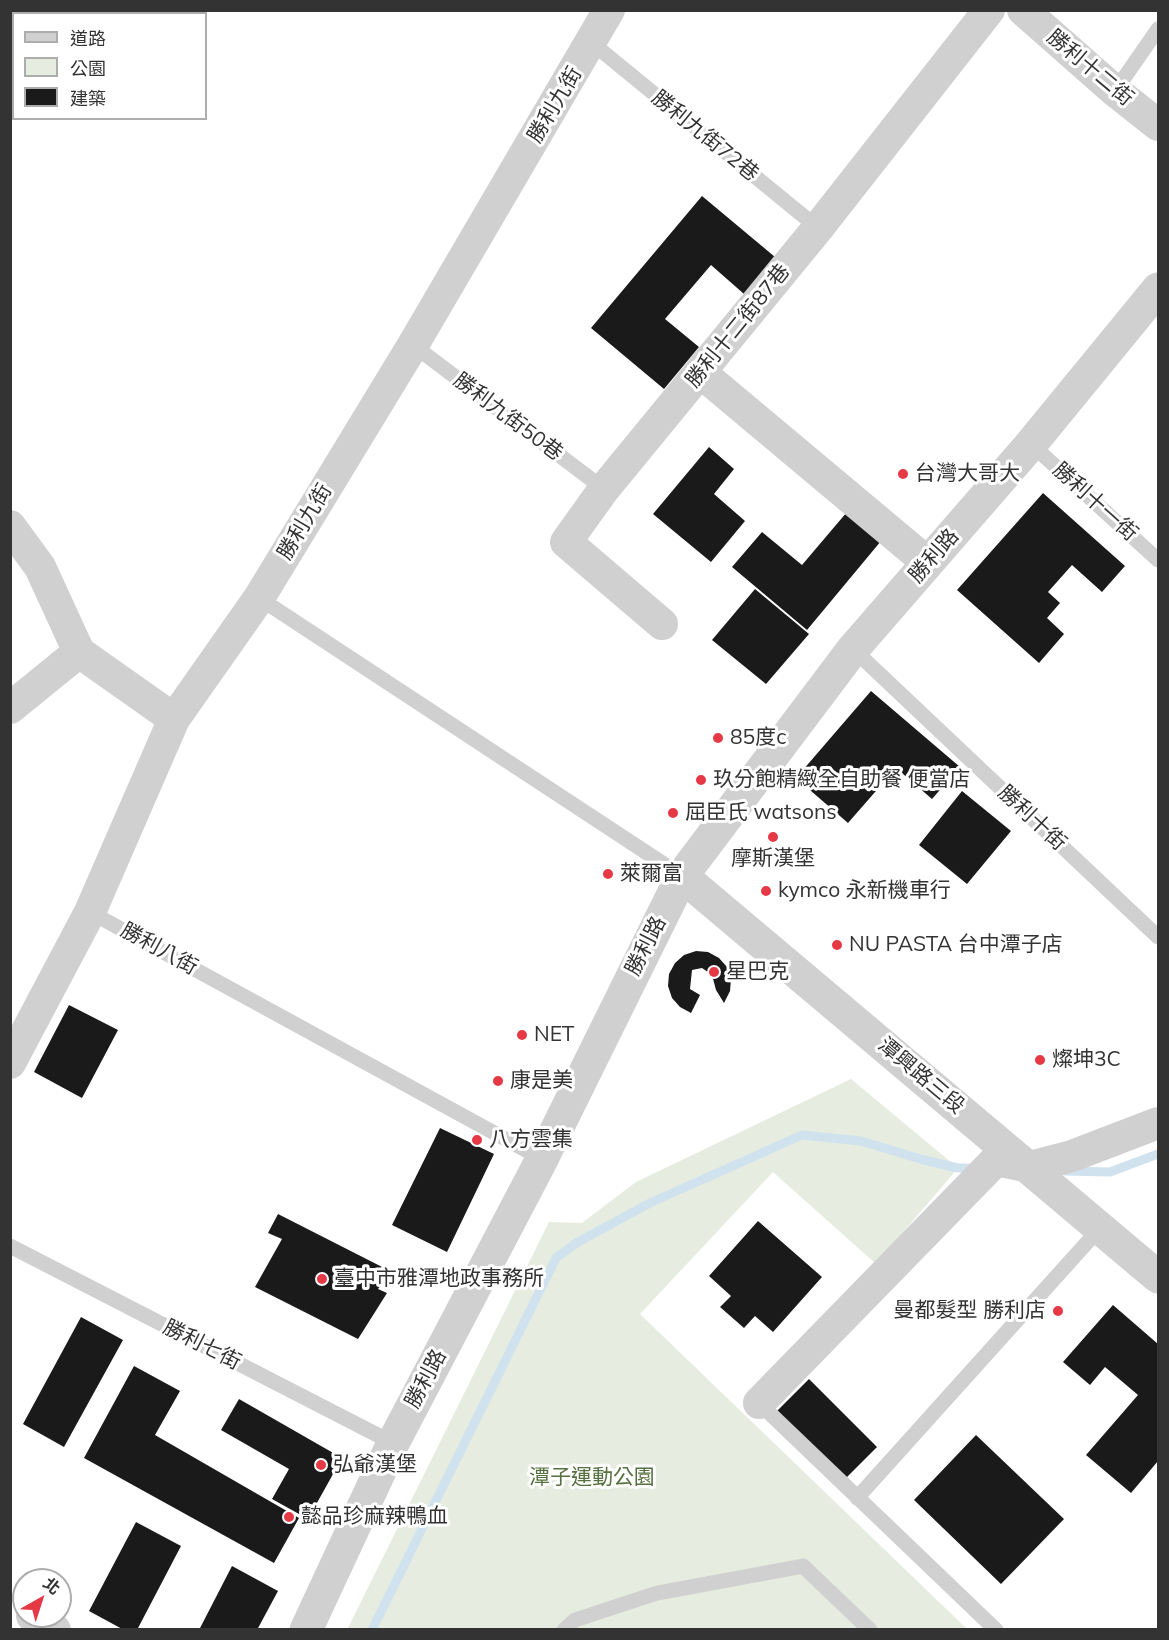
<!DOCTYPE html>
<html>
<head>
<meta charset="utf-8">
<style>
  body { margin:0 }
  #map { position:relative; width:1169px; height:1640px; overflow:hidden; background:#fff; font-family:Mulish,"Noto Sans TC",sans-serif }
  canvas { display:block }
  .frame { position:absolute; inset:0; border:12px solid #333; pointer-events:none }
  .legend { position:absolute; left:12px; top:12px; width:195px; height:108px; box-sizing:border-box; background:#fff; border:2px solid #adadad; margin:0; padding:8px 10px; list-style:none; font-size:18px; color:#333 }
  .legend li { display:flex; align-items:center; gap:12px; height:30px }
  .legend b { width:30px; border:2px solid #adadad }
  .north { position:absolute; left:12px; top:1568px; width:60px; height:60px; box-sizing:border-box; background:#fff; border:2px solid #adadad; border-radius:50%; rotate:39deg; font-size:16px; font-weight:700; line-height:24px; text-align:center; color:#333 }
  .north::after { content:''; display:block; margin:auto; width:21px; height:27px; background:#e63946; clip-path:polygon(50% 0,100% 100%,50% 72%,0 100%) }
</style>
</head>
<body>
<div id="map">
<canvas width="1169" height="1640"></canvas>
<div class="frame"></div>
<ul class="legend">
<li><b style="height:8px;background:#d0d0d0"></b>道路</li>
<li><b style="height:16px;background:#e6ecdf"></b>公園</li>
<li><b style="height:16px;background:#1a1a1a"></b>建築</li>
</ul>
<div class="north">北</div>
</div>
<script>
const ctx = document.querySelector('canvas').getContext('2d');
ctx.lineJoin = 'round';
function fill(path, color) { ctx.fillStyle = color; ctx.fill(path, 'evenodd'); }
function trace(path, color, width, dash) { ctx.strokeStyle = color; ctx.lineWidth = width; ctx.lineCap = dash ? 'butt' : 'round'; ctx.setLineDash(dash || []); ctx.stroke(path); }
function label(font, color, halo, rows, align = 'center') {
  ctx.font = font + ' Mulish,"Noto Sans TC",sans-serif'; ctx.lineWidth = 6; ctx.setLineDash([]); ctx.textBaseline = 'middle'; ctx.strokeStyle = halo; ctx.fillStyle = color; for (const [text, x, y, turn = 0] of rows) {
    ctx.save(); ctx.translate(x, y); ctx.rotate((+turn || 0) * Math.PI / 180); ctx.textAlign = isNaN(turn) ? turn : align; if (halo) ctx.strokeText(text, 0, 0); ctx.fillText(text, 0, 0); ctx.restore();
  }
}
fill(new Path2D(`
  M851,1079L958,1168L876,1264L773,1172L640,1314L967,1629L347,1630L549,1222L582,1223L636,1182Z`), '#e6ecdf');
trace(new Path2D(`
  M1065,1171L1110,1172L1158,1154
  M372,1630L556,1258L578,1242L650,1203L802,1135L861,1141L924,1160L958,1168H977`), '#cfe2ee', 9);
fill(new Path2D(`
  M702,196L775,257L744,294L711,265L665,319L699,347L664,389L591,328Z
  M709,447L734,469L714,494L745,521L711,562L653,514Z
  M1043,493L1125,566L1102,592L1072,565L1048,592L1060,603L1047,618L1064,634L1039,663L957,590Z
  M847,512L881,541L807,630L732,567L762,532L802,565Z
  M755,589L809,634L766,684L712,640Z
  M871,691L960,767L932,799L896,768L848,823L796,778Z
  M962,791L1011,831L967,884L919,845Z
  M696,951L708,952L719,958L727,967L731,979L730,991L724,1003L716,990L712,975L702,968L692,970L690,989L700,995L691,1013L680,1007L672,998L668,986L669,974L675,963L684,955Z
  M69,1005L118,1030L82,1098L34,1072Z
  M440,1128L494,1154L447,1252L392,1225Z
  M278,1214L390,1271L378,1289L387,1293L358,1339L255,1287L282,1239L268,1233Z
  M758,1221L822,1277L773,1332L755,1316L744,1328L720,1307L731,1296L709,1276Z
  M1113,1305L1158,1344V1461L1131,1493L1086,1455L1138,1395L1105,1367L1090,1385L1063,1362Z
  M81,1317L123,1340L64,1447L23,1424Z
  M134,1366L180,1391L155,1435L299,1518L274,1563L84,1458Z
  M809,1379L877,1447L845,1479L777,1411Z
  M239,1399L342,1458L308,1519L272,1499L289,1469L221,1430Z
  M976,1435L1064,1519L1001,1584L914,1500Z
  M136,1522L181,1546L137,1630H124L89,1611Z
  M232,1566L278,1591L257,1630H199Z`), '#1a1a1a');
trace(new Path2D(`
  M592,43L818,228
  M1115,91L1158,29
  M413,345L604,489
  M1031,444L1158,560
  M259,598L682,876
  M853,649L1158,937
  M90,912L542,1159
  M10,1246L393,1443
  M759,1403L996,1630
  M857,1498L1101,1227
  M564,1630L575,1620L657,1593L803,1566L870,1630`), '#d0d0d0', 15);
trace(new Path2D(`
  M1023,10L1115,91L1158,125
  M700,372L928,563
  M10,526L40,567L79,652L174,719
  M662,624L566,542L604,489L818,228L989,10
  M10,708L79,652
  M10,1063L90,912L174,719L259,598L413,345L609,10
  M759,1403L996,1160L1030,1167L1072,1156L1158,1123
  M32,1616L55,1630`), '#d0d0d0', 32);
trace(new Path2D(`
  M682,876L1158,1277
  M306,1630L393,1443L542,1159L682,876L853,649L1031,444L1158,289`), '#d0d0d0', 33);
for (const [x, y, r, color] of [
  [903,474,6,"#e63946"],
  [718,738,6,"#e63946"],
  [701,780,6,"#e63946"],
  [673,813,6,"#e63946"],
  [773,837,6,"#e63946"],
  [608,874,6,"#e63946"],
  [766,891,6,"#e63946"],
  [837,945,6,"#e63946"],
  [714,972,6,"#e63946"],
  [522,1035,6,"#e63946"],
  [1040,1060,6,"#e63946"],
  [498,1081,6,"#e63946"],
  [477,1140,6,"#e63946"],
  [322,1279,6,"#e63946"],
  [1058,1311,6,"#e63946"],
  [321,1465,6,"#e63946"],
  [289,1517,6,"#e63946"]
]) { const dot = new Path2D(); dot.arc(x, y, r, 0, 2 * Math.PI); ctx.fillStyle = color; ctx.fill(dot); trace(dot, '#fff', 2); }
label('21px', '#333', '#fff', [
  ["勝利十二街",1090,68,40],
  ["勝利九街",555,105,-59],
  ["勝利九街72巷",705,136,39],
  ["勝利十二街87巷",738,326,-51],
  ["勝利九街50巷",508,417,37],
  ["勝利十一街",1095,502,42],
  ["勝利九街",305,522,-59],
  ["勝利路",934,556,-49],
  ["勝利十街",1032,818,43],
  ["勝利路",646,946,-63],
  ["勝利八街",159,949,29],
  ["潭興路三段",921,1076,40],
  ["勝利七街",202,1345,27],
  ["勝利路",426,1379,-62]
]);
label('21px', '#333', '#fff', [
  ["台灣大哥大",915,474],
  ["85度c",730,738],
  ["玖分飽精緻全自助餐 便當店",713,780],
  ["屈臣氏 watsons",685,813],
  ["摩斯漢堡",773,859,"center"],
  ["萊爾富",620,874],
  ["kymco 永新機車行",778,891],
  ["NU PASTA 台中潭子店",849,945],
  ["星巴克",726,972],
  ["NET",534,1035],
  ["燦坤3C",1052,1060],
  ["康是美",510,1081],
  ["八方雲集",489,1140],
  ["臺中市雅潭地政事務所",334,1279],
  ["曼都髮型 勝利店",1046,1311,"right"],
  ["弘爺漢堡",333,1465],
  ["懿品珍麻辣鴨血",301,1517]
], 'left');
label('21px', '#56703f', '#fff', [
  ["潭子運動公園",592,1478]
]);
</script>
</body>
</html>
